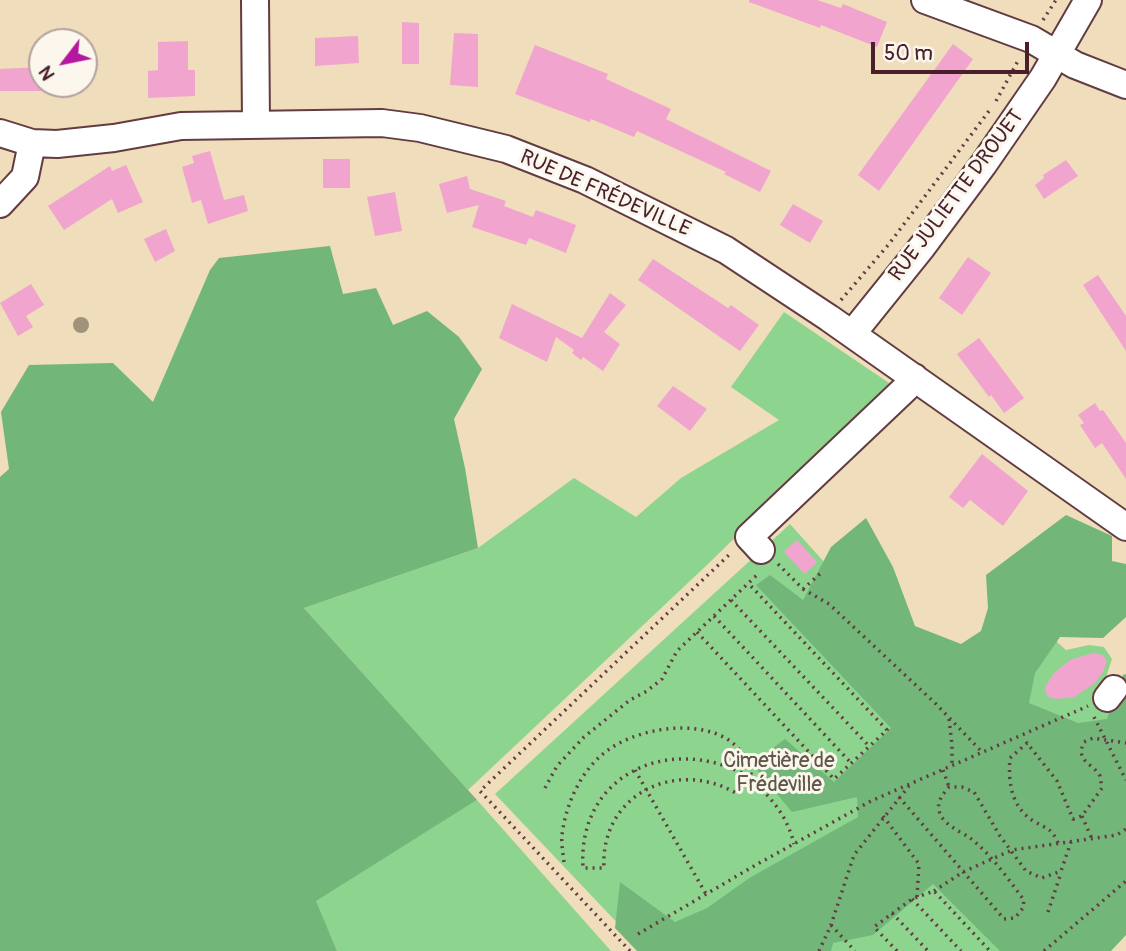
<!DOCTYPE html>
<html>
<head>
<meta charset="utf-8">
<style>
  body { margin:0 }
  #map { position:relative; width:1126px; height:951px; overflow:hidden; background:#efddbb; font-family:Pangolin,sans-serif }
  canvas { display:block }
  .north { position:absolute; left:28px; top:28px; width:70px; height:70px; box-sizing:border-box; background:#fbf7ec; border:2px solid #b4a19f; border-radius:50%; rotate:238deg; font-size:19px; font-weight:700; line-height:28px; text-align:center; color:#4a1f2b }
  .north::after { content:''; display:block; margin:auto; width:24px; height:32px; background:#b5179e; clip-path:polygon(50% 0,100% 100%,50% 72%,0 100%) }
  .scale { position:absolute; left:871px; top:42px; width:158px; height:32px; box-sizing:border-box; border:4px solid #4a1f2b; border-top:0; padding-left:9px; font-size:21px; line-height:24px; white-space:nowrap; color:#4a1f2b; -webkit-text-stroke:5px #fbf7ec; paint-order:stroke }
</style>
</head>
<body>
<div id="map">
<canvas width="1126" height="951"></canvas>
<div class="north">N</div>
<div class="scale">50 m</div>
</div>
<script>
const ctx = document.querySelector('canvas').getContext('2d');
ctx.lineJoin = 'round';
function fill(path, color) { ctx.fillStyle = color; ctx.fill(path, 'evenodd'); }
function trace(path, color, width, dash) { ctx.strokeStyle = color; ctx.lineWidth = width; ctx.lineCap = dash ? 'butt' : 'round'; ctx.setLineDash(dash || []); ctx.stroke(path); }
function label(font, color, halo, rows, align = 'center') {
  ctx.font = font + ' Pangolin,sans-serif'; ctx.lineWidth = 6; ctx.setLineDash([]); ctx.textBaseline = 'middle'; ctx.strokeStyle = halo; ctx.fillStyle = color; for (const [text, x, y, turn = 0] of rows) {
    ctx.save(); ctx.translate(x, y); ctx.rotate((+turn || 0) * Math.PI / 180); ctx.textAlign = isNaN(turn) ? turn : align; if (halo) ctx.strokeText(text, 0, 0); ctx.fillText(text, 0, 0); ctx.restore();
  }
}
fill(new Path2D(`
  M784,312L892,385L708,564L468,790L304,608L478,548L574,478L636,517L681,478L779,420L731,387Z
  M790,524L945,697L1029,617L1066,650L1089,645L1104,647L1112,659L1105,680L1126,718L1030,951H644L495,794Z
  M477,800L611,951H337L315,901Z`), '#8dd58f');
fill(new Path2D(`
  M330,246L343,294L376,288L393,325L427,311L459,337L482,369L454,419L465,468L478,548L304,608L477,800L316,901L337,951H0V477L9,469L1,412L29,365L113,363L153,402L210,270L219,258Z
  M1066,515L1112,536V561L1126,564V617L1103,638L1060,637L1035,673L1029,703L1078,723L1107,719L1123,675L1126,674V935L1111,951H1000L933,884L873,935L833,943L831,951H637L615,928L620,882L675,922L707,908L751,877L858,817L857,797L792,812L752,764L785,739L834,782L891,728L756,585L770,575L803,600L831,547L866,518L893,567L915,626L961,644L981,631L988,608L986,575Z`), '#72b67a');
fill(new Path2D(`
  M749,0H817L841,8L843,4L887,22L877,47L821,25L820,28L749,2Z
  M402,22L419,23V64H402Z
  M454,33L478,34V87L450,85Z
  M358,36L359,63L315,66V38Z
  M188,41V70H195V96L148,98V71L158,70V42Z
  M953,44L973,59L879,191L858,175Z
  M535,45L608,74L606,79L671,109L666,119L771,171L760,192L724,174L726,172L637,131L634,137L591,119L590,122L515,94Z
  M42,67V91H0V69Z
  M210,151L224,200L244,195L248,211L208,224L201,200L192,203L182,167L194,163L192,156Z
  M323,159H350V188H323Z
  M1066,160L1078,176L1044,199L1035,185L1044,178L1043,175Z
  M126,165L143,202L118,213L112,199L64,230L48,206L110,166L112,171Z
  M467,176L470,189L506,201L504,206L533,217L536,210L576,225L566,253L529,238L526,245L472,227L479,205L447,213L439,184Z
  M395,192L402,231L375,236L367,197Z
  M793,204L823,221L810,243L780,225Z
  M166,229L175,251L155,262L144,239Z
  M968,257L991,273L962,315L939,298Z
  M653,259L728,308L731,305L759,325L740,351L638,280Z
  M1098,275L1126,316V351L1083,285Z
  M31,284L44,305L26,316L33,327L18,336L0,303Z
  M610,293L626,305L604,332L620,344L603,371L583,357L581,360L572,353L574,350L556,337L547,362L499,338L512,304L582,338Z
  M979,338L1024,398L1004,413L991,395L989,397L957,354Z
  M673,386L707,409L690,431L657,406Z
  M1095,403L1100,411L1103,410L1126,443V479L1102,443L1095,448L1080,425L1084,423L1078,415Z
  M982,454L1028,491L1003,526L970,500L963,508L949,497Z
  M797,540L817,562L805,574L784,552Z
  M1093,653L1103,655L1107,661L1103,672L1095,683L1074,697L1056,699L1047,696L1045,687L1054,673L1070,660Z`), '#f1a5ce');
const minor = new Path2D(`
  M255,0L256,123
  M925,0L1031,39L1075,65L1126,85
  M0,133L32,143L57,144L114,138L181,126L382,123L420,128L506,149L585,180L726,250L829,318L1126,527
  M0,204L25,177L32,143
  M852,334L922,247L983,165L1043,78L1088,0
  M761,550L749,537L906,388L914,377
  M1107,698L1114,689`);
trace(minor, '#633c41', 30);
trace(new Path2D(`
  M1043,20L1056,0
  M996,101L1019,59
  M841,300L889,244L989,111
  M778,564L803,589L822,572
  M803,589L829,604L936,704L982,752
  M731,600L869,746
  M714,616L851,763
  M697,632L834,779L887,730L748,583
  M1094,717L1126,780
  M949,719L952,745V766
  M635,770L706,894
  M943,770L949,787
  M746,776L736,793C675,758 600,795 604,868H583C577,776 667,734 744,774C767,792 787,814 794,844
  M545,788L557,766L584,737L630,700L647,691L662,679L677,651L758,574
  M899,797L1004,919L1015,918L1023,908L1024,900C1008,879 992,855 970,838C960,831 941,824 939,810C937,801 943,794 949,787H962L974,792L1000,836L1026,871L1042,878L1061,871L1071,842
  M883,816L919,864L917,897
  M1082,816L1092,839
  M1058,843C1051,828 1049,830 1035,822C1011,808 1008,782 1010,758L1027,743L1057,781L1073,819L1082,816L1102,788C1101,784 1101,780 1100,776C1092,762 1075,762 1084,742L1093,738L1126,743
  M564,862C563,853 561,843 562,835C566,802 583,766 611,748C653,720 745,714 752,780
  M934,891L963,872L1012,850L1117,835L1126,829
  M912,899L961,951
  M1048,912L1061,873
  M892,913L928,951
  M831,925L855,951
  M638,934L754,866L871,801L1088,706
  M630,951L480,791L731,553
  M819,951L831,925L854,855L909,786
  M897,951L874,927L912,899L934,891L990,951
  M1044,951L1126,881`), '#633c41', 3.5, [2, 5]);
trace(minor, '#fff', 26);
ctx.fillStyle = '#9f937c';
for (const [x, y] of [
  [81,325]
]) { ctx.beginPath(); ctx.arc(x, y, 8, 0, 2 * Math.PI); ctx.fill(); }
label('21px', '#4a1f2b', '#fbf7ec', [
  ["RUE DE FRÉDEVILLE",605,194,24],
  ["RUE JULIETTE DROUET",957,196,-53]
]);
label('21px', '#5e5649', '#fbf7ec', [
  ["Cimetière de",779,762],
  ["Frédeville",779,786]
]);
</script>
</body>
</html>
